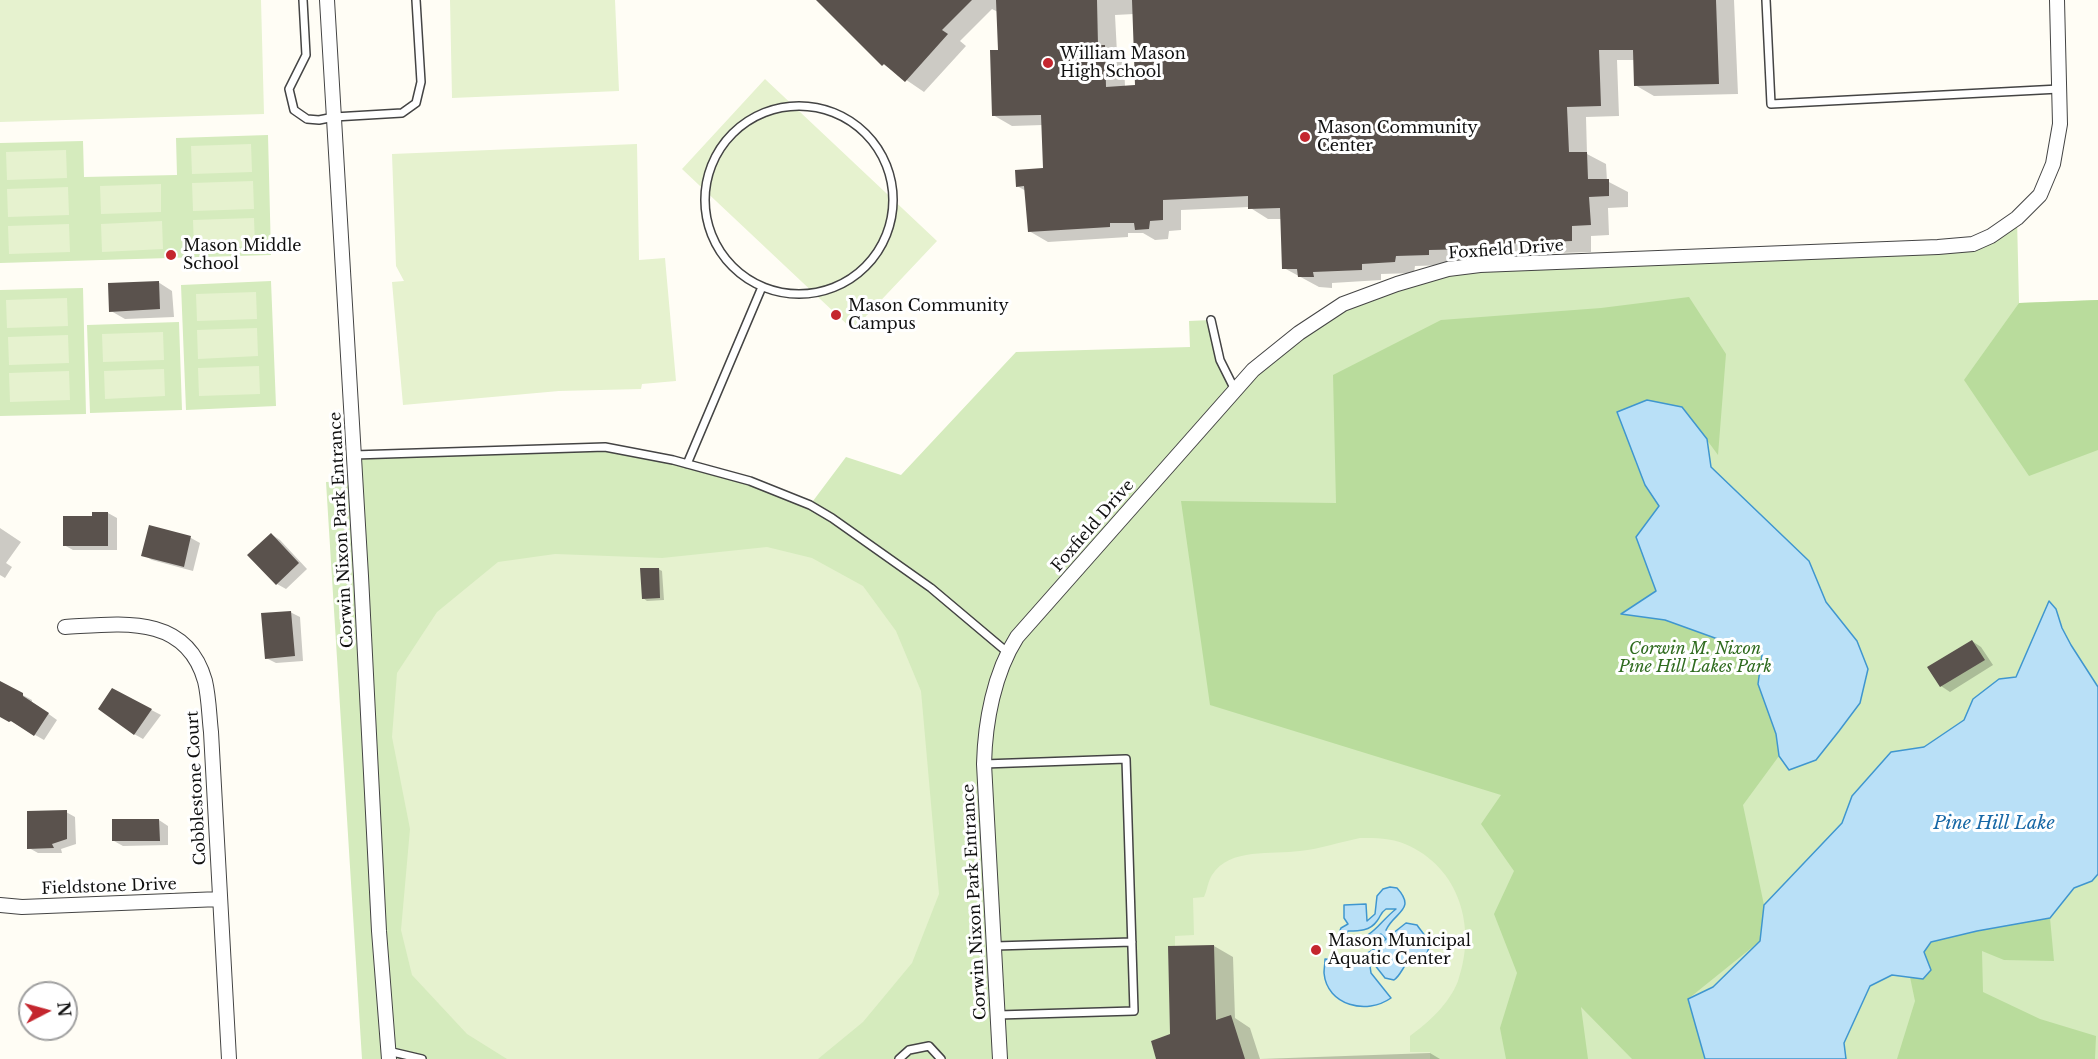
<!DOCTYPE html>
<html>
<head>
<meta charset="utf-8">
<style>
  body { margin:0 }
  #map { position:relative; width:2098px; height:1059px; overflow:hidden; background:#fffdf5; font-family:"Libre Baskerville",serif }
  canvas { display:block }
  .north { position:absolute; left:18px; top:981px; width:60px; height:60px; box-sizing:border-box; background:#fff; border:2px solid #a0a0a0; border-radius:50%; rotate:84deg; font-size:16px; font-weight:700; line-height:24px; text-align:center; color:#111 }
  .north::after { content:''; display:block; margin:auto; width:21px; height:27px; background:#c4262e; clip-path:polygon(50% 0,100% 100%,50% 72%,0 100%) }
</style>
</head>
<body>
<div id="map">
<canvas width="2098" height="1059"></canvas>
<div class="north">N</div>
</div>
<script>
const ctx = document.querySelector('canvas').getContext('2d');
ctx.lineJoin = 'round';
function fill(path, color) { ctx.fillStyle = color; ctx.fill(path, 'evenodd'); }
function trace(path, color, width, dash) { ctx.strokeStyle = color; ctx.lineWidth = width; ctx.lineCap = dash ? 'butt' : 'round'; ctx.setLineDash(dash || []); ctx.stroke(path); }
function label(font, color, halo, rows, align = 'center') {
  ctx.font = font + ' "Libre Baskerville",serif'; ctx.lineWidth = 6; ctx.setLineDash([]); ctx.textBaseline = 'middle'; ctx.strokeStyle = halo; ctx.fillStyle = color; for (const [text, x, y, turn = 0] of rows) {
    ctx.save(); ctx.translate(x, y); ctx.rotate((+turn || 0) * Math.PI / 180); ctx.textAlign = isNaN(turn) ? turn : align; if (halo) ctx.strokeText(text, 0, 0); ctx.fillText(text, 0, 0); ctx.restore();
  }
}
fill(new Path2D(`
  M268,135L271,255L0,263V143L83,141L84,177L177,175L176,138Z
  M2017,218L2019,303L2098,300V1059H362L326,482L356,481L354,455L605,447L750,481L810,505L846,457L901,475L1016,352L1190,347L1189,321L1211,320L1220,360L1235,389L1343,304L1448,269L1973,244Z
  M271,281L276,406L186,410L181,285Z
  M83,288L86,414L0,416V290Z
  M179,322L182,410L90,413L87,325Z`), '#d5ebbd');
fill(new Path2D(`
  M1689,297L1726,354L1718,455L1687,413L1635,461L1645,485L1659,506L1636,537L1657,591L1622,614L1665,620L1762,655L1758,684L1776,734L1779,756L1743,805L1764,905L1760,941L1688,999L1705,1059H1632L1581,1007L1588,1059H1506L1500,1028L1517,973L1494,914L1514,871L1481,824L1501,795L1210,705L1181,501L1336,503L1333,375L1441,320L1601,308Z
  M2098,300V450L2029,476L1964,380L2019,303Z
  M2050,918L2054,961L2004,960L1982,951L1983,992L2040,1019L2096,1036L2095,1059H1897L1915,1001L1910,977L1923,979L1924,952L1931,942L1977,931Z`), '#b9dc9c');
fill(new Path2D(`
  M0,0H261L264,114L0,122Z
  M450,0H615L619,91L452,98Z
  M765,79L937,241L853,330L682,169Z
  M251,144L252,172L192,174L191,146Z
  M637,144L639,260L665,258L676,381L642,384L641,389L559,391L403,405L392,282L404,281L396,266L392,154Z
  M66,150L67,178L7,180L6,152Z
  M253,181L254,209L193,211L192,183Z
  M161,184V212L101,214L100,186Z
  M68,187L69,215L8,217L7,189Z
  M254,218L255,246L194,248L193,220Z
  M162,221L163,249L102,252L101,224Z
  M69,224L70,252L9,254L8,226Z
  M256,292L257,319L197,321L196,294Z
  M67,298L68,326L7,328L6,300Z
  M257,328L258,356L198,359L197,330Z
  M163,332L164,360L103,362L102,334Z
  M68,335L69,363L9,365L8,337Z
  M259,366L260,394L199,396L198,368Z
  M164,369L165,396L105,399L104,371Z
  M69,371L70,400L10,402L9,373Z
  M767,547L812,558L863,586L896,631L921,691L939,894L912,963L863,1022L818,1059H507L467,1034L412,975L401,930L410,829L392,737L397,673L437,612L498,562L555,554L662,558Z
  M1360,838C1375,838 1391,838 1405,844C1460,867 1477,928 1458,981C1449,1004 1429,1022 1410,1036V1052H1430V1059H1156L1151,1041L1170,1034L1168,946H1175V936L1194,935L1193,898L1204,897C1207,891 1208,881 1212,875C1230,847 1272,855 1300,851C1320,849 1340,842 1360,838Z`), '#e6f2cf');
const water = new Path2D(`
  M1647,400L1682,407L1707,439L1711,467L1809,561L1826,602L1857,641L1868,669L1860,703L1839,731L1816,760L1789,770L1779,756L1776,734L1758,684L1762,655L1665,620L1621,614L1656,591L1636,537L1659,506L1645,485L1617,412Z
  M2049,601L2056,609L2062,628L2071,645L2098,687V874L2092,881L2074,888L2050,918L1977,931L1931,942L1924,952L1931,970L1923,979L1892,975L1870,986L1844,1043L1846,1059H1705L1688,999L1713,987L1760,941L1764,905L1842,823L1852,796L1891,752L1924,747L1964,720L1973,699L1999,679L2016,677Z
  M1390,887L1397,888C1417,910 1394,912 1386,930L1388,933L1392,934L1406,923L1417,925C1423,934 1433,942 1427,953C1421,957 1414,956 1409,961C1403,966 1401,975 1394,980L1385,978L1374,964L1370,966L1371,973L1391,998C1367,1015 1327,1006 1324,973C1324,969 1325,964 1325,959C1348,962 1369,957 1386,939L1381,934L1365,944L1347,946L1341,942L1338,935L1341,928L1348,924L1344,918V905L1366,904L1367,921L1375,914L1377,896L1383,889ZM1386,909H1396C1378,923 1373,940 1348,940L1346,935L1348,931C1359,931 1370,931 1377,921C1381,916 1380,913 1386,909Z`);
fill(water, '#b9e0f7');
trace(water, '#3f96cf', 1.5);
fill(new Path2D(`
  M825,0H1734L1738,94L1654,96L1635,85L1634,60H1617L1619,116L1586,117L1587,154L1606,164L1607,181L1628,192V207L1608,208L1609,235L1591,236V252L1495,255V259L1447,261V265L1415,266L1414,273L1381,274V280L1332,283V288L1319,287L1284,268L1282,219H1268L1249,207L1181,210V230L1169,231L1168,239L1155,240L1143,233H1128V237L1048,242L1029,231L1026,191L1017,186L1044,169L1043,125L1012,126L993,115L1000,51L998,12L992,9L960,41L966,46L924,92L883,64ZM1134,14L1137,87H1125L1124,58L1117,53L1115,15Z
  M158,282L172,291L174,317L125,319L111,311Z
  M108,513L117,518V550H73L64,545L94,517Z
  M150,527L191,538L200,543L193,571L152,560L143,555Z
  M0,528L21,542L6,563L12,567L5,578L0,575Z
  M271,534L280,540L307,569L286,589L277,584Z
  M658,569L662,571L664,600L647,601L643,598Z
  M290,612L300,617L303,661L276,663L266,658Z
  M1972,641L1981,647L1993,665L1950,692L1941,686Z
  M2,684L32,700V702L57,720L44,740L0,715V688Z
  M113,690L161,715L143,739L134,734Z
  M66,812L75,817L76,844L61,849L62,853H38L29,848Z
  M159,820L168,826V845L123,846L114,841Z
  M1214,946L1233,957L1235,1018L1250,1028L1260,1059L1430,1053L1440,1059H1158L1171,1036Z`), '#0003');
fill(new Path2D(`
  M816,0H972L942,30L948,34L905,82L884,64L882,66Z
  M996,0H1097L1098,45H1105L1106,87L1135,85L1132,0H1716L1719,84L1634,86L1633,50H1599L1601,106L1567,107L1569,152H1587L1588,179H1609V196L1589,197L1591,225L1572,226V241L1476,245V249L1429,250V255L1396,256L1395,262L1362,264V270L1313,272L1314,277H1298L1297,269H1282L1280,208L1248,209V196L1163,200V220L1150,221L1149,229L1135,230L1134,223H1110V227L1028,232L1024,186L1016,187L1015,170L1043,168L1041,115L992,116L990,50H998Z
  M159,281L160,309L109,312L108,283Z
  M92,512H108V546H63V516H92Z
  M149,525L191,536L184,567L141,556Z
  M271,533L299,563L276,585L247,555Z
  M640,568H659L660,598L642,599Z
  M291,611L295,656L265,659L261,613Z
  M1972,640L1985,660L1940,687L1927,667Z
  M0,681L23,693V696L49,713L34,736L11,721L9,722L0,717Z
  M112,688L152,709L134,735L98,709Z
  M67,810V839L52,844L54,848L27,849V811Z
  M112,819H159L160,841H112Z
  M1214,945L1216,1020L1231,1015L1245,1059H1156L1151,1041L1170,1034L1168,946Z`), '#5a524d');
const service = new Path2D(`
  M303,0L306,55L289,89L294,110L307,119L319,120L334,117L402,113L416,103L421,82L416,0
  M1766,0L1771,104L2059,89
  M705 200a94 94 0 1 1 188 0a94 94 0 1 1-188 0Z
  M1211,320L1220,360L1235,390
  M354,455L605,447L673,460L750,481L810,505L832,518L931,588L1007,652
  M687,464L762,287
  M984,764L1126,759L1134,1011L998,1015
  M995,946L1132,942
  M388,1051L422,1059
  M899,1059L909,1050L929,1046L941,1059`);
const minor = new Path2D(`
  M327,0L361,576L379,931L389,1059
  M65,627C120,624 186,613 205,681C209,698 209,715 211,732L229,1059
  M0,905L22,907L220,899
  M1000,1059L984,764C985,722 994,673 1017,637L1253,370L1299,333L1343,304L1397,284L1448,269L1480,265L1938,247L1973,244L1991,236L2017,218L2040,195L2053,164L2060,124L2057,0`);
trace(service, '#444', 10);
trace(minor, '#444', 16);
trace(service, '#fff', 7);
trace(minor, '#fff', 14);
for (const [x, y, r, color] of [
  [1048,63,6,"#c4262e"],
  [1305,137,6,"#c4262e"],
  [171,255,6,"#c4262e"],
  [836,315,6,"#c4262e"],
  [1316,950,6,"#c4262e"]
]) { const dot = new Path2D(); dot.arc(x, y, r, 0, 2 * Math.PI); ctx.fillStyle = color; ctx.fill(dot); trace(dot, '#fff', 2); }
label('16px', '#111', '#fff', [
  ["William Mason",1060,54],
  ["High School",1060,72],
  ["Mason Community",1317,128],
  ["Center",1317,146],
  ["Mason Middle",183,246],
  ["School",183,264],
  ["Mason Community",848,306],
  ["Campus",848,324],
  ["Mason Municipal",1328,941],
  ["Aquatic Center",1328,959]
], 'left');
label('16px', '#111', '#fff', [
  ["Foxfield Drive",1506,250,-4],
  ["Foxfield Drive",1093,526,-49],
  ["Corwin Nixon Park Entrance",342,530,-93],
  ["Cobblestone Court",197,788,-93],
  ["Fieldstone Drive",109,887,-2],
  ["Corwin Nixon Park Entrance",975,902,-93]
]);
label('italic 16px', '#2f6b1f', '#fff', [
  ["Corwin M. Nixon",1695,649],
  ["Pine Hill Lakes Park",1695,667]
]);
label('italic 18px', '#1768a6', '#fff', [
  ["Pine Hill Lake",1994,824]
]);
</script>
</body>
</html>
